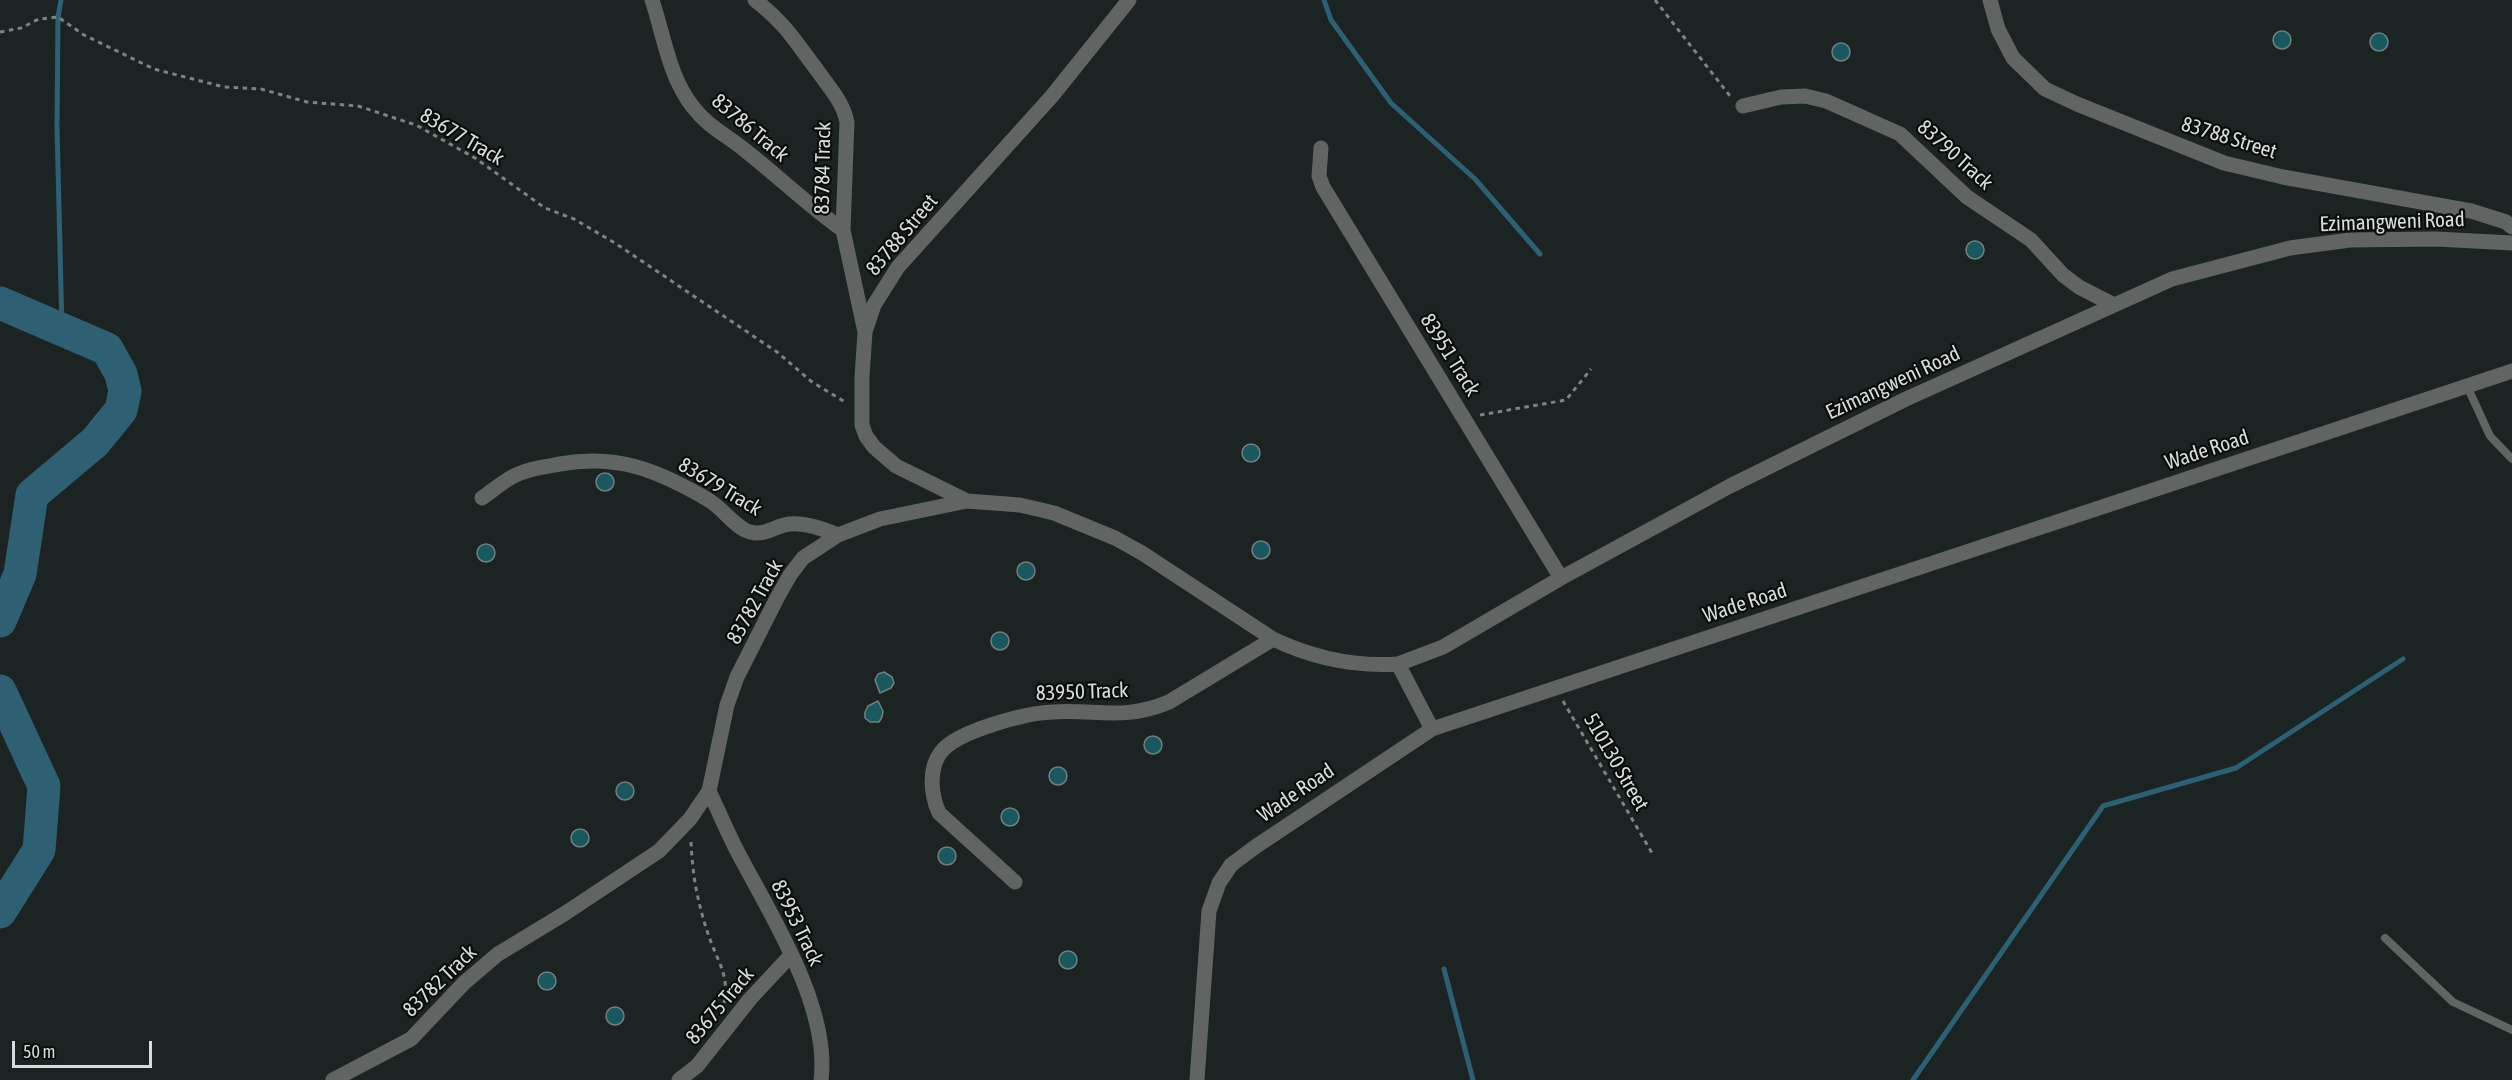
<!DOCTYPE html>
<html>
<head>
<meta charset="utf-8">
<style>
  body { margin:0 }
  #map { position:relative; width:2512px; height:1080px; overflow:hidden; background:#1b2423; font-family:"Asap Condensed",sans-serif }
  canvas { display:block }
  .scale { position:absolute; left:12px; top:1041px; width:140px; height:27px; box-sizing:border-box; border:3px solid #d7dddc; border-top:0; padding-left:8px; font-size:18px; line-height:21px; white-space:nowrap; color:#d7dddc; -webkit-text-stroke:4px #090d0c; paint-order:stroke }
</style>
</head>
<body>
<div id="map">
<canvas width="2512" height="1080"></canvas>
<div class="scale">50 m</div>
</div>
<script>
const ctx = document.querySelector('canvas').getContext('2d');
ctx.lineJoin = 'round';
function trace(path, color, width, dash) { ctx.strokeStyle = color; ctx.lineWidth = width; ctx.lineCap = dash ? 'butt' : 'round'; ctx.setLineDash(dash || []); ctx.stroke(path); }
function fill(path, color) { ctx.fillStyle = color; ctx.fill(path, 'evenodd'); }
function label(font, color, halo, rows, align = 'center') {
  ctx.font = font + ' "Asap Condensed",sans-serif'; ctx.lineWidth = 4.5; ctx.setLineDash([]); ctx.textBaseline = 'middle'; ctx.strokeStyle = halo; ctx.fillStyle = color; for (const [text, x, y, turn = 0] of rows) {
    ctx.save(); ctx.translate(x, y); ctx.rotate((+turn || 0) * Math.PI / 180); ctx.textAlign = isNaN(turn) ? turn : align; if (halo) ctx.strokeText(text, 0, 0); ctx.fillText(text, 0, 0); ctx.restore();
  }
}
trace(new Path2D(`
  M61,0L58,17L57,127L62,329
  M1324,0L1331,20L1391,103L1475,179L1540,254
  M1444,969L1473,1080
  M1913,1080L2103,806L2236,768L2403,659`), '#2f5f73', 5);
trace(new Path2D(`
  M0,303L107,349L121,374L125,391L121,410L95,442L32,495L20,574L0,621
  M0,691L44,786L39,850L0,912`), '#2f5f73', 33);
const building = new Path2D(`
  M2273 40a9 9 0 1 1 18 0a9 9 0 1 1-18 0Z
  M2370 42a9 9 0 1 1 18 0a9 9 0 1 1-18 0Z
  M1832 52a9 9 0 1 1 18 0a9 9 0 1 1-18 0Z
  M1966 250a9 9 0 1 1 18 0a9 9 0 1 1-18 0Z
  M1242 453a9 9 0 1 1 18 0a9 9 0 1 1-18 0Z
  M596 482a9 9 0 1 1 18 0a9 9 0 1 1-18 0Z
  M1252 550a9 9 0 1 1 18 0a9 9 0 1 1-18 0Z
  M477 553a9 9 0 1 1 18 0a9 9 0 1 1-18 0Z
  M1017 571a9 9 0 1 1 18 0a9 9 0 1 1-18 0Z
  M991 641a9 9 0 1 1 18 0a9 9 0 1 1-18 0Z
  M884,672L892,677L894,683L891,688L880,693L875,680L878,674Z
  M878,701L883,711L882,717L879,722H870L865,718V712L868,706Z
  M1144 745a9 9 0 1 1 18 0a9 9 0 1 1-18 0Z
  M1049 776a9 9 0 1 1 18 0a9 9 0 1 1-18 0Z
  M616 791a9 9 0 1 1 18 0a9 9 0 1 1-18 0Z
  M1001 817a9 9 0 1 1 18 0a9 9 0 1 1-18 0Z
  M571 838a9 9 0 1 1 18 0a9 9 0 1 1-18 0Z
  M938 856a9 9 0 1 1 18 0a9 9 0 1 1-18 0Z
  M1059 960a9 9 0 1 1 18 0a9 9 0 1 1-18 0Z
  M538 981a9 9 0 1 1 18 0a9 9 0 1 1-18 0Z
  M606 1016a9 9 0 1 1 18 0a9 9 0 1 1-18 0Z`);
fill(building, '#1b575e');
trace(building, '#727e80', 1.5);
trace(new Path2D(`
  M1655,0L1730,96
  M0,32L21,28L39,19L58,17L84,35L154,69L224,87L261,89L307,102L358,106L416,125L475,158L545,208L574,219L615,243L777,352L812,382L845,402
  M1480,415L1566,400L1591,369
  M1563,701L1652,853
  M691,842C692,862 694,882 699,902C702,915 706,929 711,942C720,966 729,976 724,1003`), '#7c8483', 3, [4.5, 4.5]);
trace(new Path2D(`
  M2467,386L2490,436L2512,459
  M2385,938L2453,1002L2512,1030`), '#606462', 8);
trace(new Path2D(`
  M652,0C664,36 669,77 693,107C708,127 728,136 746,151C779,177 809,206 843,230
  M755,0C785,23 795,41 817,70C829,87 843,102 847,122L843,230L865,332
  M1990,0L1998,29L2013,58L2045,89L2077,104L2224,163L2283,177L2471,211L2506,222L2512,227
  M1743,106L1781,97L1805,96L1826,101L1900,134L1967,197L2031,240L2063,275L2079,287L2114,305
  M1321,148L1319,176L1323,187L1561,578
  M482,498C492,491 501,483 512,477C527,469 543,467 560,464C618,454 657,470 707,499C722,507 735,528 750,532C765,536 775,526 789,524C805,522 824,529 838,535
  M967,501L896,466L874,447L866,436L862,425V377L865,332L874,305L898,267L1052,96L1129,0
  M1432,729L1398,664L1443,647L1561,578L1730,486L1906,399L2172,279L2290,248L2350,240L2436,239L2512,243
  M709,791C720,814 730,839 743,862C775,922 830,1010 821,1080
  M1015,882L939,813C931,795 928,769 941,752C957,731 1026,713 1052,712C1096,709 1124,721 1169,702L1273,639
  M333,1080L411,1039L464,983L498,954L564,914L659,851L690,819L709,791L727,705L737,677L777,598L790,575L803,558L838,535L880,519L967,501L1020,505L1054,513L1115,538L1142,553L1273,639C1313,658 1354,667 1398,664
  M679,1080L697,1066L750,999L791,955
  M1197,1080L1209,911L1219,883L1231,865L1255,847L1432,729L2512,371`), '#606462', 15);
label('21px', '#d7dddc', '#090d0c', [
  ["83786 Track",750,128,40],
  ["83677 Track",462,137,30],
  ["83788 Street",2229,138,17],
  ["83790 Track",1955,155,42],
  ["83784 Track",823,168,-89],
  ["Ezimangweni Road",2392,222,-2],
  ["83788 Street",902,235,-50],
  ["83951 Track",1450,355,58],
  ["Ezimangweni Road",1893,383,-25],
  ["Wade Road",2207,450,-18],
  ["83679 Track",720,487,31],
  ["83782 Track",755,602,-61],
  ["Wade Road",1745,603,-18],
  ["83950 Track",1082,692,-2],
  ["510130 Street",1616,762,60],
  ["Wade Road",1296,793,-34],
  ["83953 Track",797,923,64],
  ["83782 Track",440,981,-44],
  ["83675 Track",720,1006,-50]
]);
</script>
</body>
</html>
